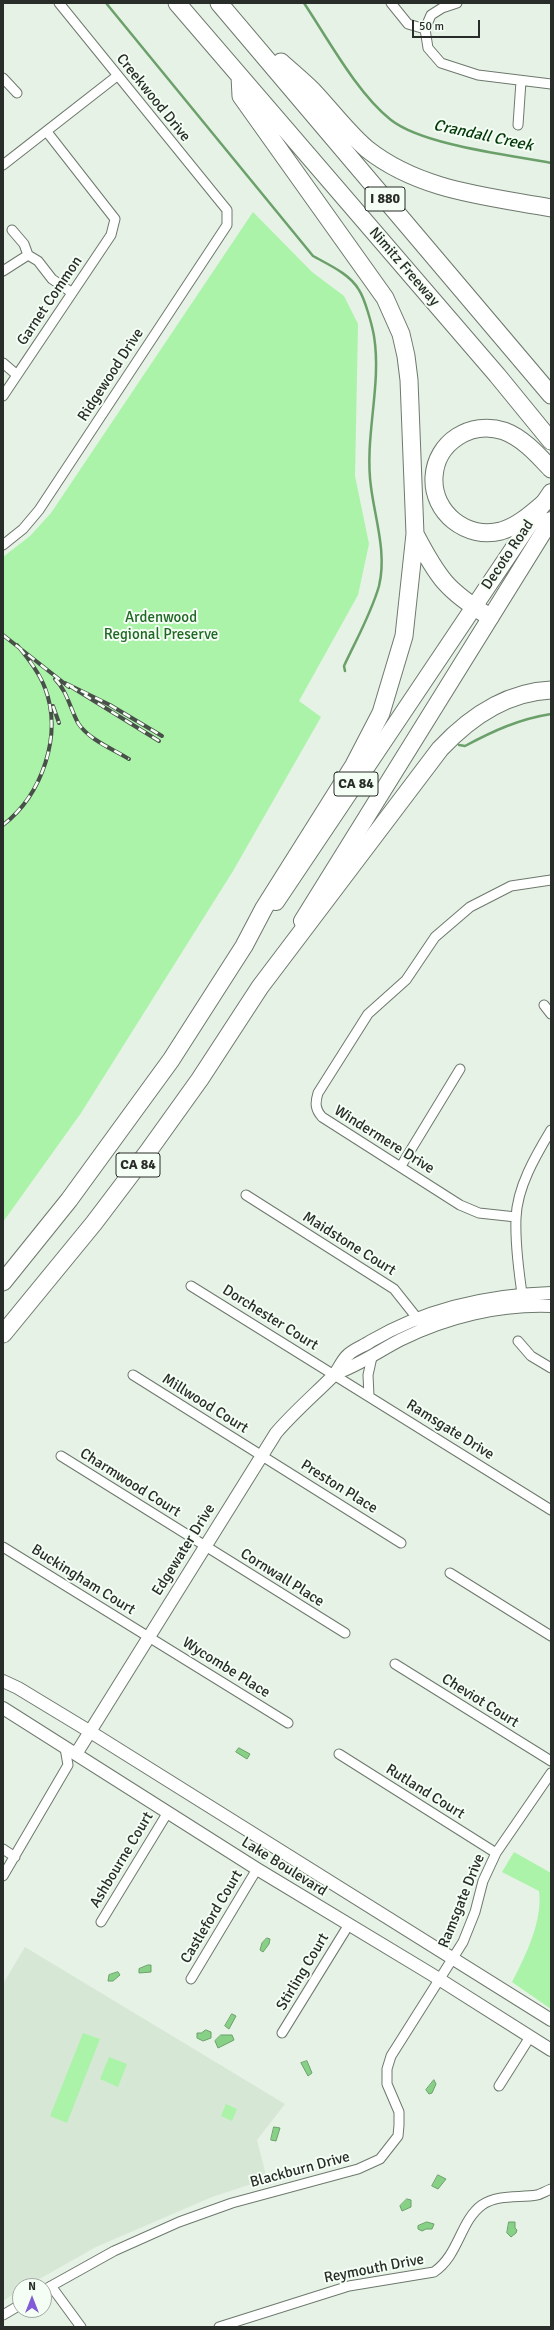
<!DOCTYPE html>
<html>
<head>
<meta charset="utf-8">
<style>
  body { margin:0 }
  #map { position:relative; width:554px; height:2330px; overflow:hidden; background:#e5f2e5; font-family:Signika,sans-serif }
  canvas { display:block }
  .frame { position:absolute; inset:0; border:4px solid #292d29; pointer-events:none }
  .north { position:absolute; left:12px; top:2278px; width:40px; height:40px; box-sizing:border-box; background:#f4fef4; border:1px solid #a3aaa3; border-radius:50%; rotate:0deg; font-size:11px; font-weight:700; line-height:16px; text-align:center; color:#292d29 }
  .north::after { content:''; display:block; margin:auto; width:14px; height:18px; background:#815cd6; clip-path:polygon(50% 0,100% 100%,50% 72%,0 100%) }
  .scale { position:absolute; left:412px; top:20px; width:68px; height:18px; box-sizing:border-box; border:2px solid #292d29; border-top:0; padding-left:5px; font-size:12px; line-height:14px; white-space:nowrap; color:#292d29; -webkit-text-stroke:3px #f4fef4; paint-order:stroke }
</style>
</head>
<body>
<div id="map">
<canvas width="554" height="2330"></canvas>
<div class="frame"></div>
<div class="north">N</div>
<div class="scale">50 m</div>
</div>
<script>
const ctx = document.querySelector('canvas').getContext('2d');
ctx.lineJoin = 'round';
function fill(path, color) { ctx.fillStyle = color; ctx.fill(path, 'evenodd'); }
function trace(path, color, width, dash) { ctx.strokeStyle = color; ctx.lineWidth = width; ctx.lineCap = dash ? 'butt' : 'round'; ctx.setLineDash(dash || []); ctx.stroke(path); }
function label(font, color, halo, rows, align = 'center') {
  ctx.font = font + ' Signika,sans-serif'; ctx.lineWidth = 4; ctx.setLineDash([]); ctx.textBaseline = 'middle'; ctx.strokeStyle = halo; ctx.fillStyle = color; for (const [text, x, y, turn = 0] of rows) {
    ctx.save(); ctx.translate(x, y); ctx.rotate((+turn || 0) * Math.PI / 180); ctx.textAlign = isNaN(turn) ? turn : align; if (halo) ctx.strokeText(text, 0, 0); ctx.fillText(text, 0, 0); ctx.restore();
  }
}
fill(new Path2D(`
  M25,1947L285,2104L257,2140L267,2179L212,2197L96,2247L27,2286H20V2290L3,2301V1984Z`), '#d6e8d5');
fill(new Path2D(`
  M253,212L312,272L344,296L358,324L355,476L369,544L358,595L299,701L321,717L233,871L81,1113L3,1222V557L30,536L51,513Z
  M514,1852L551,1873V2009L512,1982C525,1957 543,1921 539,1891L502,1872Z
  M83,2033L100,2039L67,2123L50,2116Z
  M109,2057L127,2064L118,2087L100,2079Z
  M226,2104L237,2109L232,2121L221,2116Z`), '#aaf3a9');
const water = new Path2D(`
  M239,1748L250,1754L247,1759L236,1752Z
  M267,1938L270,1939L269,1944L263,1952L260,1950L262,1943Z
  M148,1965H151V1972L139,1973V1969Z
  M118,1972L120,1975L113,1981H108L109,1975Z
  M232,2014L236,2016L229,2029L225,2026Z
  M206,2030L211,2032V2038L203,2041L197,2038V2033H201Z
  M221,2035H232L234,2040L218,2048L215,2041Z
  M307,2061L312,2073L308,2076L301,2063Z
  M434,2080L436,2084L432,2093L429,2094L426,2090Z
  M274,2127L280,2128L276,2141L271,2140Z
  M438,2175L446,2179L438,2189L432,2186Z
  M407,2199L411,2200V2207L402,2211L400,2206Z
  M427,2222L434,2224L432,2229H426L422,2231L418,2229V2226Z
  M509,2222H515V2228L517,2230L516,2233L511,2237L507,2233Z`);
fill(water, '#87d186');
trace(water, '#6ba06a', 1);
trace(new Path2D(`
  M106,3L313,256C329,265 350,274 359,290C365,299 372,325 374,336C382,386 364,437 371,487C375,519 387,553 379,586C371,614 356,640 344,666L345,671
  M304,3C328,39 357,93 391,120C423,145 509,155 551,163
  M459,745L465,746C493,731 519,719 551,714`), '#6ba06a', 2.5);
const minor = new Path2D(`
  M391,3L408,24L425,29
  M457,3L442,8L431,15L425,29L428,48L441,63L478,75L551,84
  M3,78L17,93
  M518,125L521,81
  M3,165L117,76
  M12,230L24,244L28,255L38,261L52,279L71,292
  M3,271L28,255
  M3,363L17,375
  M3,396L111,235L115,219L47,132
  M3,545L23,529L39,510L227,225V210L59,3
  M544,1005L551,1014
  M401,1166L460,1069
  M246,1195L394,1289L421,1323
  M516,1217L479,1213L460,1205L322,1117C315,1109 315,1103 318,1093L368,1014L406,980L435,937L470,907L511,886L551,880
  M191,1286L551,1510
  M523,1300C519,1274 515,1244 516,1218C517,1187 536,1155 551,1130
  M518,1341L531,1356L551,1368
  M133,1375L401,1543
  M369,1396L368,1375L372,1357
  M61,1456L345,1633
  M3,1547L288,1723
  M450,1573L551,1636
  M395,1664L551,1761
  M339,1754L496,1853
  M3,1849L15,1857
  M3,1876L68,1765L65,1748
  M101,1922L168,1812
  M191,1979L257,1869
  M282,2033L348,1926
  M499,2086L530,2037
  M51,2286L81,2327
  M44,2290L114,2251L179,2222L232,2203L358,2169L380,2159L398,2136L399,2125V2112L387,2084V2069L391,2056L463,1942L475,1912L483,1881L496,1853L551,1773
  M3,2315L20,2305
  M219,2327L349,2286L434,2272C459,2255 460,2221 482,2205C498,2194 519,2198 537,2195C541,2194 546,2191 551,2189`);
const tertiary = new Path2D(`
  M334,1374C358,1366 377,1352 400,1340C446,1317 499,1304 551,1306
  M3,1681L18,1688L89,1731L551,2020
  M3,1708L257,1869L431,1974L551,2050
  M76,1754L276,1433C294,1412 314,1395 334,1375C339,1369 342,1360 348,1355C354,1349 364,1346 371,1341C426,1309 488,1295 551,1293`);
const trunk = new Path2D(`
  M276,902L551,492
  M302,921L551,520`);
const motorway = new Path2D(`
  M177,3L497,375L551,441
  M219,3L551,395
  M281,62C292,72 303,81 313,91C331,110 347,132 367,149C420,191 487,196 551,208
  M544,503C531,514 518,526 501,531C467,540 432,513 434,477C436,442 471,420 504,431C523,438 538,455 551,469
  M415,534C438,578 447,591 490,617
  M3,1282L69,1200L171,1060L244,946L264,908L354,765L381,713L404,636L415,534L409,380L406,356L401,334L385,298L241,96L240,76
  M3,1334L94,1223L147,1153L200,1079L260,987L440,749C469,718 507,692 551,690`);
trace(minor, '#6e796d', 11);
trace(tertiary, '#6e796d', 14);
trace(trunk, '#6e796d', 18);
trace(motorway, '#6e796d', 19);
trace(minor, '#fff', 9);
trace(tertiary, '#fff', 12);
trace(trunk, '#fff', 16);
trace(motorway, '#fff', 17);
const rail = new Path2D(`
  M3,635L69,687
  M55,679C67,691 70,708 78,723C89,740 113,749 129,759
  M53,706L59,723
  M159,741L65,683L110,705L162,736
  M3,825C42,795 63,735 45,688C39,672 28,658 17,645`);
trace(rail, '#494f49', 4);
trace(rail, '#f4fef4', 2.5, [8]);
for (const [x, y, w] of [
  [385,199,40],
  [356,784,44],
  [138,1165,44]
]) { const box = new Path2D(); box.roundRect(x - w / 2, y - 12, w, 24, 3); ctx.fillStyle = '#f4fef4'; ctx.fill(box); trace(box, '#292d29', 1); }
label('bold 14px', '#292d29', null, [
  ["I 880",385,199],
  ["CA 84",356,784],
  ["CA 84",138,1165]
]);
label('15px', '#292d29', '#f4fef4', [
  ["Creekwood Drive",153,98,51],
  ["Nimitz Freeway",404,267,49],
  ["Garnet Common",50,301,-56],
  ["Ridgewood Drive",111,375,-57],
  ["Decoto Road",508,555,-56],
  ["Windermere Drive",384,1140,32],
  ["Maidstone Court",349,1244,32],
  ["Dorchester Court",270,1318,32],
  ["Millwood Court",205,1404,32],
  ["Ramsgate Drive",450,1430,32],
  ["Charmwood Court",130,1483,32],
  ["Preston Place",339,1487,32],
  ["Edgewater Drive",184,1550,-58],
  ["Cornwall Place",282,1578,32],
  ["Buckingham Court",83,1580,32],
  ["Wycombe Place",226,1668,32],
  ["Cheviot Court",480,1701,32],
  ["Rutland Court",425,1792,32],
  ["Ashbourne Court",122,1860,-59],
  ["Lake Boulevard",284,1867,32],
  ["Ramsgate Drive",462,1901,-68],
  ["Castleford Court",212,1917,-59],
  ["Stirling Court",303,1972,-59],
  ["Blackburn Drive",300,2170,-15],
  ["Reymouth Drive",374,2269,-11]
]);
label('15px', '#1f6823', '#f4fef4', [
  ["Ardenwood",161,618],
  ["Regional Preserve",161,635]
]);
label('italic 16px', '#023807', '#f4fef4', [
  ["Crandall Creek",483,136,12]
]);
</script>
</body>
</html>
